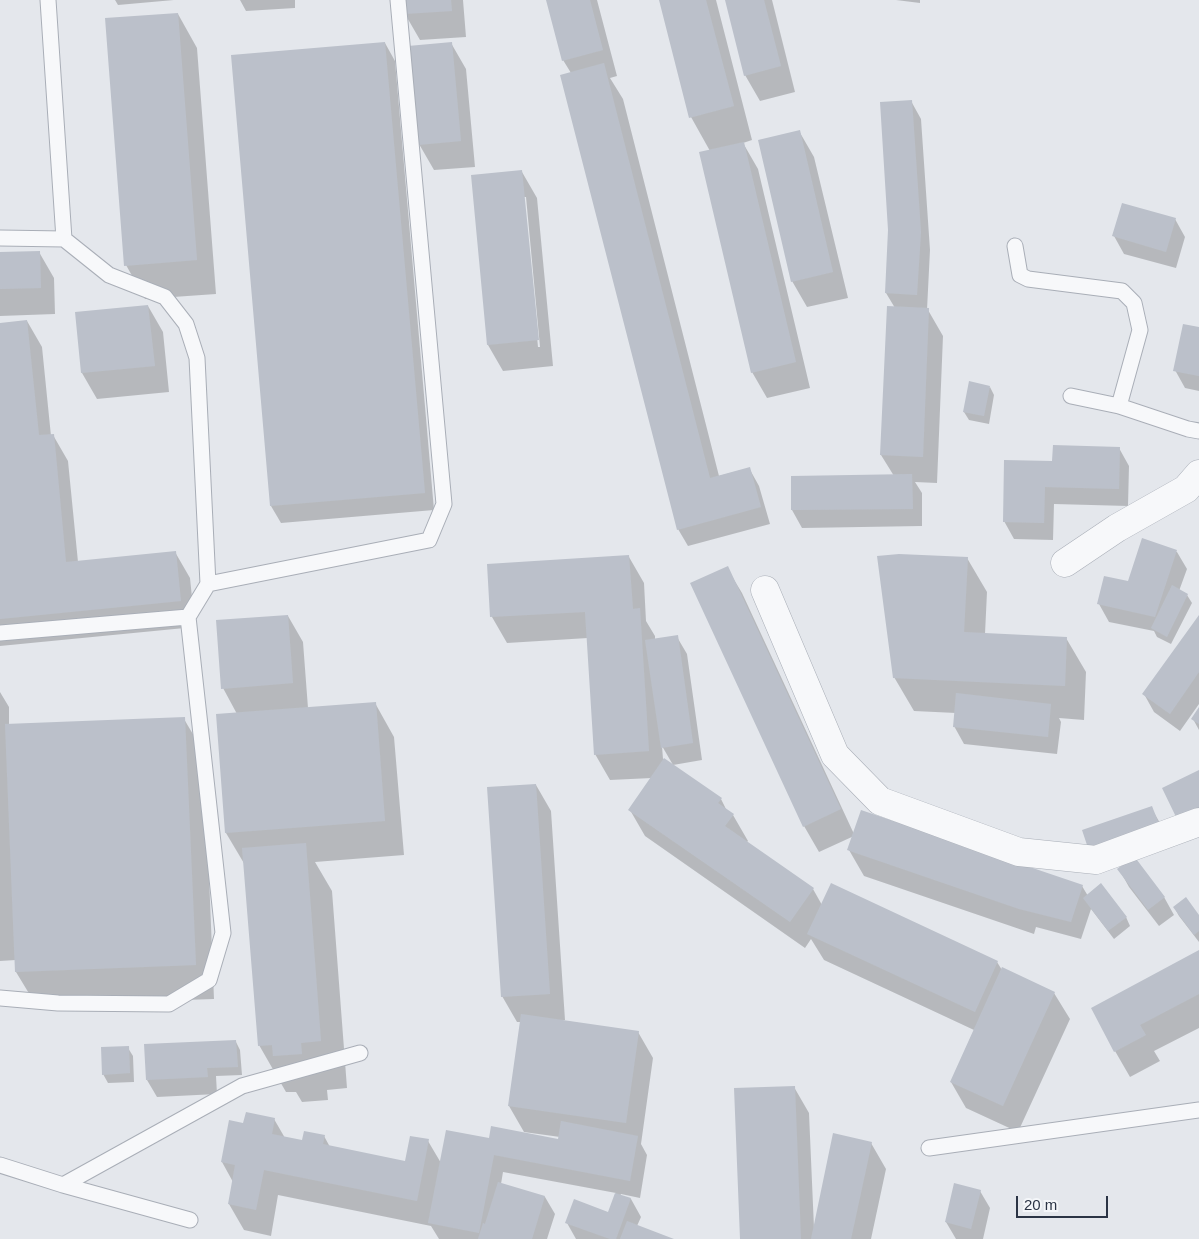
<!DOCTYPE html>
<html>
<head>
<meta charset="utf-8">
<style>
  body { margin:0 }
  #map { position:relative; width:1199px; height:1239px; overflow:hidden; background:#e4e7ec; font-family:Arial,sans-serif }
  canvas { display:block }
  .scale { position:absolute; left:1016px; top:1196px; width:92px; height:22px; box-sizing:border-box; border:2px solid #2b3445; border-top:0; padding-left:6px; font-size:15px; line-height:18px; white-space:nowrap; color:#2b3445; -webkit-text-stroke:4px #f4f6f9; paint-order:stroke }
</style>
</head>
<body>
<div id="map">
<canvas width="1199" height="1239"></canvas>
<div class="scale">20 m</div>
</div>
<script>
const ctx = document.querySelector('canvas').getContext('2d');
ctx.lineJoin = 'round';
function fill(path, color) { ctx.fillStyle = color; ctx.fill(path, 'evenodd'); }
function trace(path, color, width, dash) { ctx.strokeStyle = color; ctx.lineWidth = width; ctx.lineCap = dash ? 'butt' : 'round'; ctx.setLineDash(dash || []); ctx.stroke(path); }
fill(new Path2D(`
  M115,0H174L118,5Z
  M240,0H295V8L246,11Z
  M404,0H463L466,37L420,40L405,14Z
  M547,0H597L617,76L610,78L623,99L719,476L749,468L759,486L770,524L688,546L678,529L571,73L563,60Z
  M660,0H716L752,140L743,143L758,169L810,388L767,398L752,372L710,151L691,117Z
  M726,0H772L795,92L760,101L745,75Z
  M896,0H920V3Z
  M178,14L197,48L216,294L145,299L126,265Z
  M385,43L395,61L434,510L281,523L271,506Z
  M451,43L466,69L475,167L434,170L419,144Z
  M911,101L921,119L930,250L927,310H928L943,336L937,483L915,482L922,493V526L802,528L792,510V477L894,476L881,455L895,308L886,293Z
  M799,131L814,157L848,298L807,307L792,281Z
  M522,172L537,198L553,366L503,371L488,345ZM524,197H526L540,347H538Z
  M1175,219L1185,237L1176,268L1124,254L1114,236Z
  M39,252L54,278L55,314L0,316V253Z
  M148,306L163,332L169,392L97,399L82,373L76,313Z
  M27,321L42,347L51,436L53,435L68,461L78,562L175,552L190,578L195,627L0,646V324Z
  M1199,329V391L1185,388L1175,370Z
  M990,387L994,395L989,424L969,420L964,412Z
  M1119,448L1129,466L1128,506L1054,504L1053,540L1014,539L1004,521L1054,463Z
  M1143,540L1177,552L1187,569L1179,591L1187,595L1192,603L1171,644L1157,637L1154,631L1109,622L1099,604L1129,583Z
  M629,557L644,583L646,621L655,636V640L677,637L687,654L702,760L673,765L662,746L663,759L721,799L727,811L733,815L748,841L746,843L813,889L822,905L997,962L1002,970L1054,993L1070,1019L1018,1132L966,1108L951,1082L974,1030L824,960L811,939L805,948L645,836L630,810L652,778L610,780L595,754L588,638L507,643L492,617L488,565Z
  M967,558L987,592L985,634L1066,638L1086,672L1084,720L1059,718L1061,722L1057,754L964,744L954,726L956,713L914,711L894,677Z
  M727,568L742,593L854,834L1082,886L1088,896L1126,917L1130,926L1114,939L1091,909L1081,939L1036,927L1034,934L864,876L849,850L854,836L819,852L804,826Z
  M288,616L303,642L308,708L375,703L394,737L404,855L315,862L332,891L347,1088L327,1090L328,1100L302,1102L296,1092H286L259,1045L245,865L226,833L217,716L237,714L223,688Z
  M1199,617V704L1180,731L1154,712L1144,694Z
  M0,692L9,707V725L184,719L204,753L214,999L36,1005L16,972V960L0,961Z
  M1199,709V730L1193,719Z
  M536,785L551,811L565,1020H559L638,1032L653,1058L641,1144L647,1155L640,1198L621,1194L620,1196L631,1199L641,1217L637,1226L671,1239H576L567,1223L609,1214L616,1193L503,1172L501,1184L545,1197L555,1214L547,1239H439L431,1226L278,1195L271,1236L244,1230L229,1204L233,1182L222,1162L244,1124L274,1119L285,1138L303,1141L324,1136L330,1147L406,1162L428,1141L441,1163L490,1140L559,1141L560,1137L524,1132L509,1106L521,1022H517L502,996Z
  M1151,807L1161,825L1135,859L1164,897L1174,915L1159,926L1129,887L1119,869L1128,862Z
  M1174,907L1199,917V942L1179,916Z
  M1199,952V1028L1154,1051L1160,1061L1130,1077L1115,1051Z
  M236,1042L240,1050L242,1075L216,1076L217,1094L157,1097L147,1080Z
  M128,1048L133,1056L134,1082L108,1083L103,1074Z
  M794,1087L809,1113L814,1228L871,1143L886,1169L871,1239H742Z
  M980,1191L990,1208L983,1239H956L946,1222Z`), '#0003');
fill(new Path2D(`
  M403,0H451L452,11L404,14Z
  M546,0H590L603,50L562,61Z
  M659,0H706L734,106L689,118Z
  M725,0H764L781,66L744,76Z
  M178,13L197,260L124,266L105,18Z
  M385,42L425,493L270,506L231,55Z
  M452,42L461,141L418,145L408,46Z
  M604,63L710,478L750,467L761,507L677,530L560,75Z
  M912,100L921,232L917,295L885,293L888,230L880,102Z
  M800,130L833,272L791,282L758,140Z
  M744,142L796,362L751,373L699,152Z
  M522,170L539,340L487,345L471,175Z
  M1122,203L1176,218L1166,252L1112,236Z
  M40,251L41,288L0,289V252Z
  M148,305L155,366L81,373L75,312Z
  M887,306L929,308L923,457L880,455Z
  M27,320L39,435L54,434L66,562L176,551L181,601L0,619V323Z
  M1183,324L1199,327V376L1173,371Z
  M969,381L990,386L984,416L963,412Z
  M1053,445L1120,447L1119,489L1045,487L1044,523L1003,522L1004,460L1052,461Z
  M912,474L913,509L791,510V476Z
  M1142,538L1177,550L1155,617L1097,604L1104,576L1128,581Z
  M899,554L968,557L964,632L1067,637L1065,686L893,678L877,556Z
  M629,555L633,609L640,608L649,751L594,755L585,612L490,617L487,564Z
  M728,566L841,809L803,827L690,583Z
  M1172,585L1188,594L1167,637L1151,628Z
  M288,615L293,683L221,689L216,620Z
  M1199,615V672L1170,714L1142,694Z
  M678,635L693,743L661,748L645,640Z
  M956,693L1051,704L1048,737L953,727Z
  M376,702L385,821L225,833L216,714Z
  M1199,707V724L1191,719Z
  M185,717L196,965L15,972L5,724Z
  M664,758L722,798L718,803L734,814L725,826L814,888L790,922L628,810Z
  M1199,770V808L1177,819L1162,788Z
  M536,784L550,994L501,997L487,787Z
  M1152,806L1161,829L1090,854L1082,830Z
  M861,810L1083,885L1071,922L1019,909L847,850Z
  M306,843L321,1041L301,1043L302,1054L273,1056L272,1045L258,1046L242,848Z
  M1134,856L1165,897L1148,910L1117,869Z
  M831,883L998,961L975,1012L807,934Z
  M1101,883L1127,917L1108,931L1083,898Z
  M1186,897L1199,915V931L1194,935L1173,907Z
  M1199,950V994L1140,1025L1146,1035L1114,1052L1091,1008Z
  M1002,967L1055,992L1003,1106L950,1082Z
  M521,1014L639,1031L626,1123L508,1106Z
  M236,1040L238,1067L207,1068L208,1077L146,1080L144,1044Z
  M129,1046L130,1073L102,1075L101,1047Z
  M795,1086L801,1239H740L734,1088Z
  M246,1112L275,1118L272,1134L302,1140L304,1131L325,1135L323,1144L405,1161L410,1136L429,1139L417,1201L264,1170L256,1210L228,1204L235,1165L221,1162L229,1120L243,1123Z
  M561,1121L638,1136L630,1181L494,1155L479,1233L428,1223L446,1130L489,1138L491,1126L558,1139Z
  M833,1133L872,1142L851,1239H811Z
  M498,1182L545,1196L532,1239H478L483,1223L485,1224Z
  M954,1183L981,1190L971,1229L945,1222Z
  M615,1193L631,1198L616,1239H610L565,1223L574,1199L608,1212Z
  M627,1221L674,1239H620Z`), '#bbc0ca');
const lane = new Path2D(`
  M48,0L64,239
  M0,238L64,239L109,275L165,297L186,324L197,358L208,584L188,617L223,933L209,980L169,1004L58,1003L0,998
  M1015,246L1020,275L1028,279L1122,291L1134,303L1140,330L1119,406
  M1071,396L1119,406L1188,429L1199,431
  M208,584L429,540L444,504L398,0
  M0,633L188,617
  M929,1148L1199,1110
  M0,1165L63,1185L190,1220
  M63,1185L242,1086L360,1053`);
const street = new Path2D(`
  M1065,563L1117,528L1186,489L1199,474
  M765,590L835,755L880,801L1019,852L1096,860L1199,822`);
trace(lane, '#a9aeb7', 17);
trace(street, '#a9aeb7', 29);
trace(lane, '#f7f8fa', 15);
trace(street, '#f7f8fa', 28);
</script>
</body>
</html>
